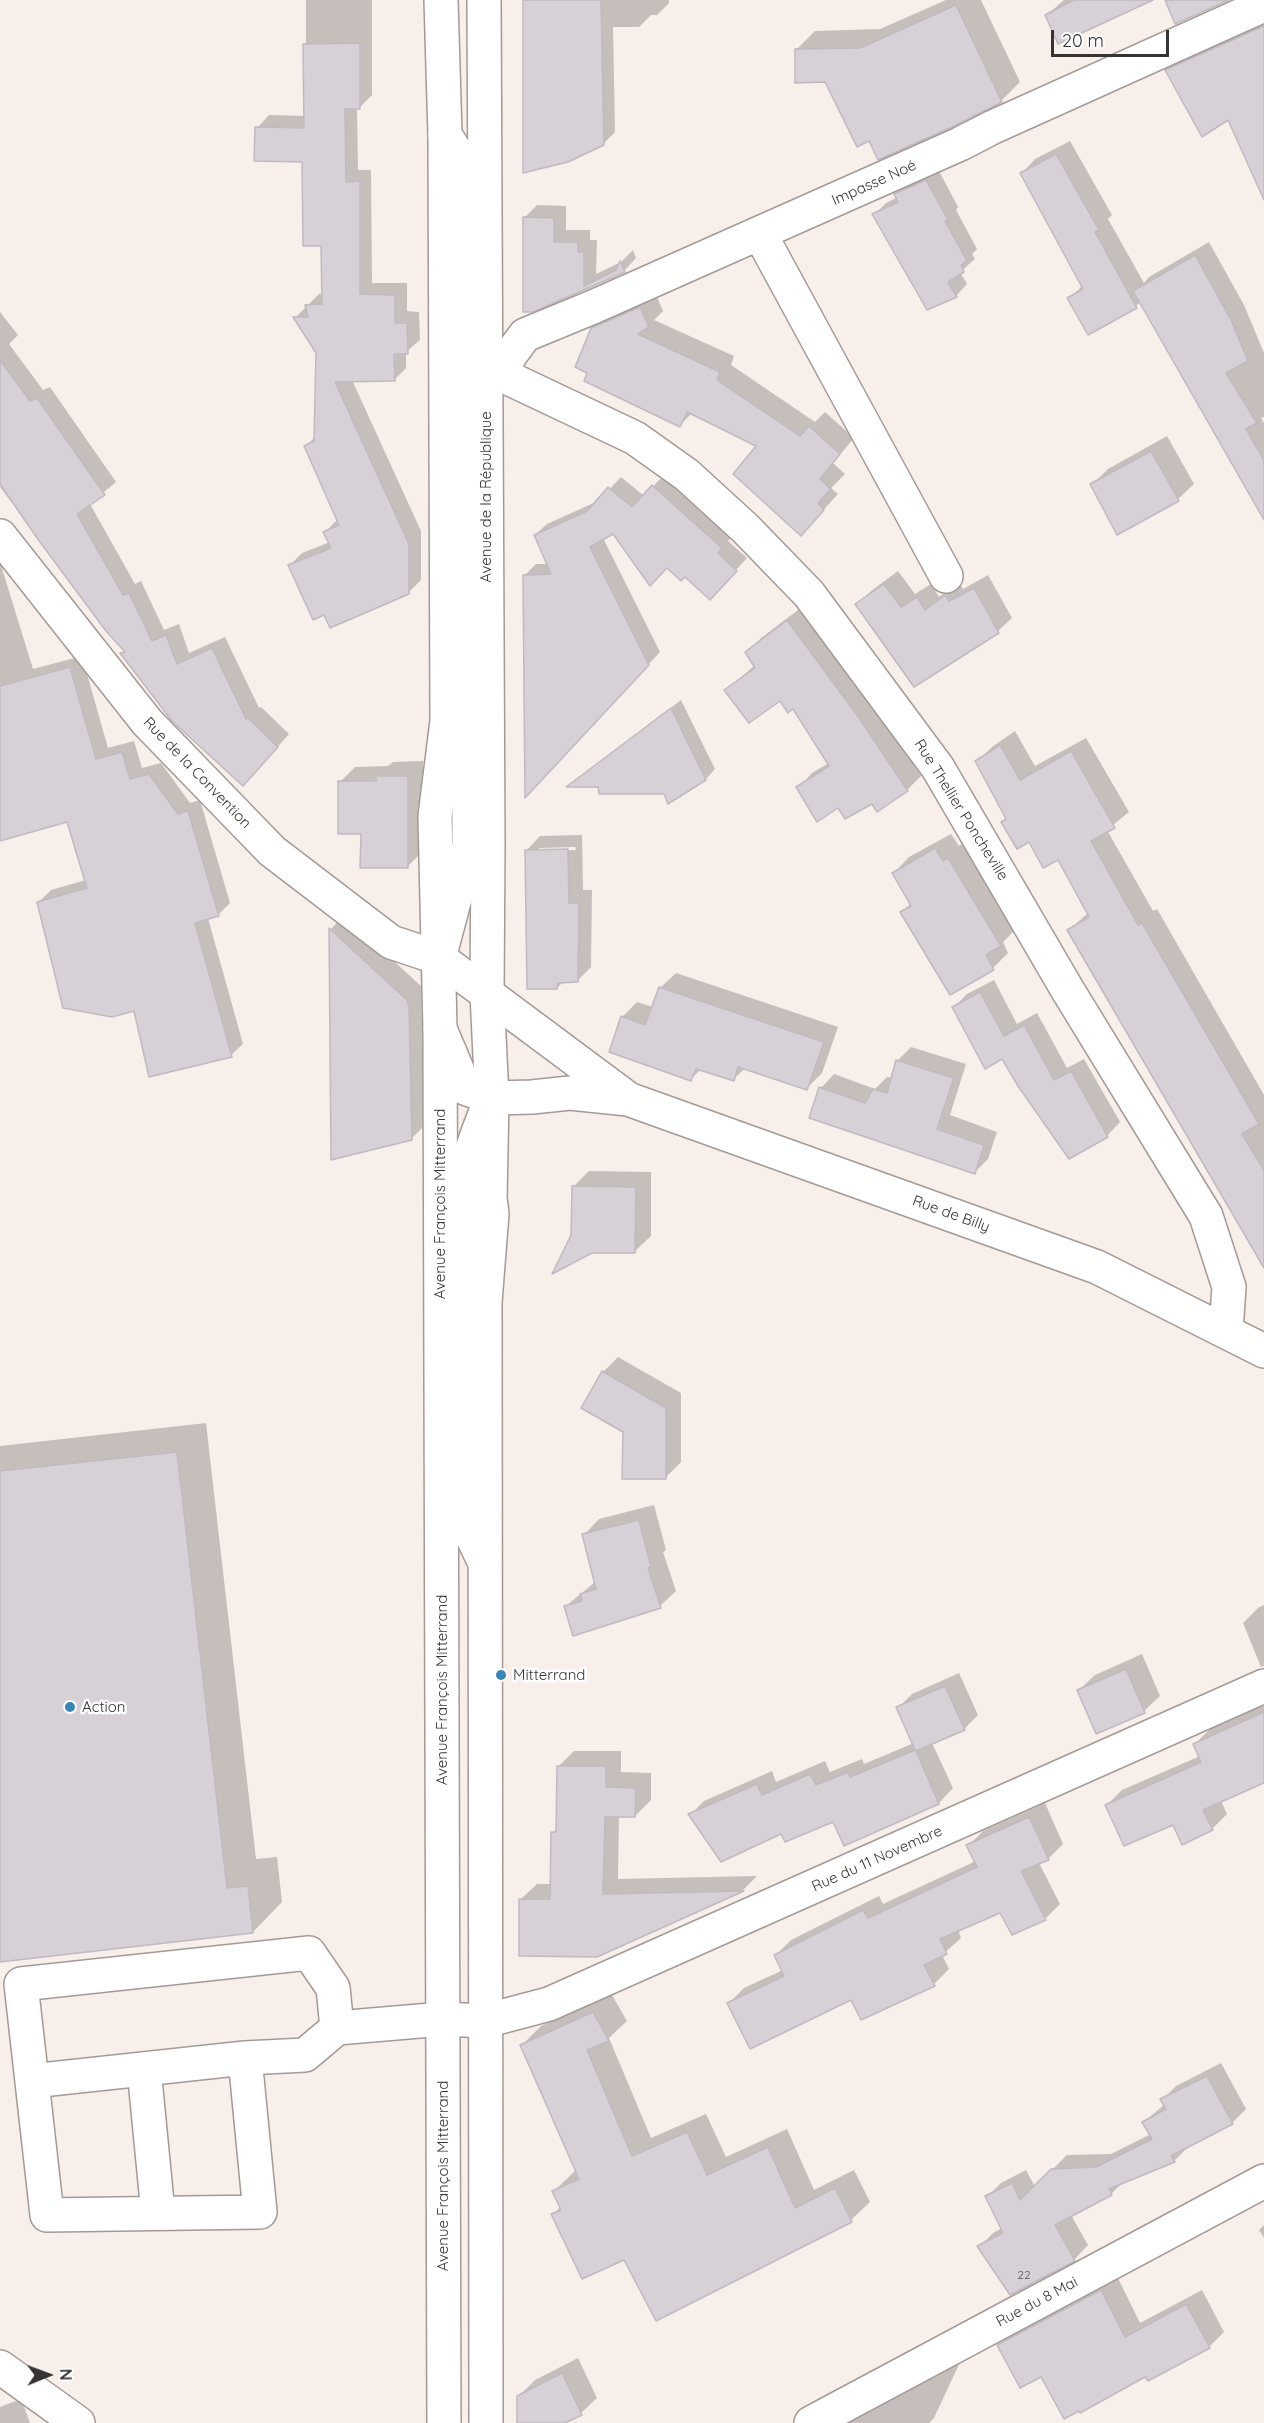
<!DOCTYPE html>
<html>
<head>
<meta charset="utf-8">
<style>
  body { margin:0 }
  #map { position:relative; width:1264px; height:2423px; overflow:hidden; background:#f8eeea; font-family:Quicksand,sans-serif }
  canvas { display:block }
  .north { position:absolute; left:18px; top:2345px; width:60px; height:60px; -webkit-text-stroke:4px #fefefe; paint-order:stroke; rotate:89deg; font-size:16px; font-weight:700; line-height:24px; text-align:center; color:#373332 }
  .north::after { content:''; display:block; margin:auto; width:21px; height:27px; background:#373332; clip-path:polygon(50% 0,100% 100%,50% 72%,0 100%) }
  .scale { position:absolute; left:1051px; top:30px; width:118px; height:27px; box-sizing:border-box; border:3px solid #373332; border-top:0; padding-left:8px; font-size:18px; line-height:21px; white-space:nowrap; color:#373332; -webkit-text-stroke:4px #fefefe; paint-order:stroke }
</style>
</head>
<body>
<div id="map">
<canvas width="1264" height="2423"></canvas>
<div class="north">N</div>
<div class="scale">20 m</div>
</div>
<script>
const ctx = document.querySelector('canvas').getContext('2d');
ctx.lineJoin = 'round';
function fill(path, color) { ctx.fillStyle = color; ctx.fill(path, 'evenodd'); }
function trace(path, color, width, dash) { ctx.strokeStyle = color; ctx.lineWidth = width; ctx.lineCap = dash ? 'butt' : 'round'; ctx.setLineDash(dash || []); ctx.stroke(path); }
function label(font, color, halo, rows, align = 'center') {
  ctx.font = font + ' Quicksand,sans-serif'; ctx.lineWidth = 5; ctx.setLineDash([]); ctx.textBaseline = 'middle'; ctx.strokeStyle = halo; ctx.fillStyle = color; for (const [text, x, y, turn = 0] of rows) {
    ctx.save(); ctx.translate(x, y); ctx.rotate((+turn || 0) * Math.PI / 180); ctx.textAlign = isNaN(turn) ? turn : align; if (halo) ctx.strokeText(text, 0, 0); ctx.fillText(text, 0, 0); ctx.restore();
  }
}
fill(new Path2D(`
  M306,0H372V95L360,107H357L358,170H371L372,283H407V311L419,312L420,340L406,352V368L394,380H352L421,531V580L408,593L325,613L290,565L302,553L330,542L325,532L338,519L306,446L316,436L317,352L295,318L319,294L324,293L323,244L304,161L257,128L269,115L306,116Z
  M524,0H669V3L657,15H651L639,27H613L615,132L603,144Z
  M946,0H981L1020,82L1001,101L870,140L826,81L796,50L815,31L880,29Z
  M1064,0H1152L1047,15Z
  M1264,20V192L1229,117L1167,71L1179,58Z
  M1070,141L1112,215L1108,219L1144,283L1149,277L1209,242L1244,305L1264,353V417L1261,418L1264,423V467L1141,301L1136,306L1069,299L1083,285L1022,173L1035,159Z
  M938,169L958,207L956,210L977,249L972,254L975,259L960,272L967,284L956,296L874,215L886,203L898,197L896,194L908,183Z
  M537,205L566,206V230H590V240H597L596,274L621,262L633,250L636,258L624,271L532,310L524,218Z
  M655,293L663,311L654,320L734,356L731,365L815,422L825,412L854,438L833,463L845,474L831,488L838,494L815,519L758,446L692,413L680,425L588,372L593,329L608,313Z
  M0,312L18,335L9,344L43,390L50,387L116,482L90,504L135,584L141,581L164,630L179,624L189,653L225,637L259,708L261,707L289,734L255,772L122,653L125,650L107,630L0,487L3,483L0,480Z
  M1167,436L1194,484L1178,499L1092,485L1108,469Z
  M665,474L732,536L728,541L747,558L721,586L685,575L667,567L613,532L603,538L660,652L537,784L525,575L536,564H548L535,535L547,524L598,501L621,477L644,496Z
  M0,562L33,669L82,656L108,748L134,741L142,768L161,763L190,803L200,800L230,903L218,915L208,918L243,1044L231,1055L135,1010L39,902L51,890L86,880L68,821L0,839Z
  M898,571L915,594L931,584L939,597L959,582L963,589L988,575L1012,618L998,631L857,605L871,591Z
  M802,607L872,701L921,776L907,790L873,802L838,806L798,788L812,773L829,763L794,707L780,699L726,690L755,665L747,652L761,638Z
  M681,700L715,769L706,779L669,802L665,792L600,785L570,786Z
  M1015,731L1035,766L1086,738L1129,812L1107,830L1153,911L1157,909L1264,1095V1261L1069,930L1088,913L1058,858L1003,822L1007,817L977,762L992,747Z
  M423,761V851L408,866L340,782L355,767L388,766L393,762Z
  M951,834L959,846L964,843L1015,930L1003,942L1008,953L993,968L902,912L911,903L894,873L909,857Z
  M582,835L583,890H592L591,967L577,981H564L557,988L526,851L540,836ZM575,847L576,850L539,851V848Z
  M344,915L421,986L425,1125L411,1139L332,1158L331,929Z
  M676,973L838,1027L822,1073L807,1088L745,1068L734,1079L701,1069L691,1079L622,1017L637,1002L653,1007L660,988Z
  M994,980L1017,1024L1037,1013L1067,1068L1084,1059L1120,1122L1107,1136L1003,1057L954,1007L967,994Z
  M911,1047L966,1064L950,1115L997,1132L988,1159L975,1172L821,1088L834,1074L875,1089L887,1077L893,1078L898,1060Z
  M589,1171L651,1172V1236L635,1251L573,1235V1187Z
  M618,1357L681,1393V1462L666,1477L603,1372Z
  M206,1423L256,1859L277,1857L282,1902L253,1932L0,1961V1446Z
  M654,1505L666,1550L663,1552L676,1591L660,1606L574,1634L565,1607L596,1581L584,1535L599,1519Z
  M1264,1605V1666L1261,1667L1243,1623L1258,1608Z
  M1142,1654L1160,1696L1144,1711L1079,1690L1095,1675Z
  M959,1673L978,1715L964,1729L932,1743L953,1788L939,1803L845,1845L834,1820L782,1833L690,1815L704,1801L772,1771L776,1782L825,1761L830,1772L862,1759L864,1764L914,1743L898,1708L912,1694Z
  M1264,1705V1782L1221,1801L1227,1814L1212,1829L1173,1823L1107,1805L1122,1790L1200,1756L1195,1744L1210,1729Z
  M574,1751H621V1772L651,1773V1800L635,1816H619L618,1879L757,1876L743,1890L597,1956L521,1899L537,1884H552L553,1833L557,1828L559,1766Z
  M1045,1803L1063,1844L1048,1859L1039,1863L1060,1904L1045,1919L1013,1933L1001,1911L958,1930L961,1938L942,1955L949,1969L934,1984L852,1998L729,2003L744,1988L783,1970L776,1955L791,1940L879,1896L883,1904L976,1861L968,1846L983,1831Z
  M612,1995L627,2021L609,2038L651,2138L706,2114L726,2157L787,2129L814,2190L854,2170L870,2202L851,2220L657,2319L625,2258L553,2215L561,2206L554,2191L576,2170L522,2045L541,2026Z
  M1221,2063L1246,2109L1232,2123L1188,2147L1174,2161L1124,2181L1111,2194L1071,2215L1088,2245L1074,2260L979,2247L993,2233L1002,2228L987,2197L1001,2183L1026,2170L1035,2187L1067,2155L1111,2154L1151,2134L1144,2122L1165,2104L1162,2100L1176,2086Z
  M1264,2225V2238L1259,2230Z
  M1117,2276L1140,2323L1202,2290L1224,2332L1209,2347L1146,2375H1042L999,2346L1014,2330Z
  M578,2358L597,2398L581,2413L561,2423H519V2396L535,2380Z
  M962,2358L934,2418L929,2423H839Z
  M21,2399L30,2423H0V2407Z`), '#0003');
const building = new Path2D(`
  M523,0H601L604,145L568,162L523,173Z
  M1074,0H1153L1058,44L1045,15Z
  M1165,0H1229L1175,24Z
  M956,5L1002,102L952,127L878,160L869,141L857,147L825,82L795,83V49L860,48Z
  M1264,26V200L1228,120L1202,137L1165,70Z
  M360,43V109H345L346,182L360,181V294L395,295V323H407L408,354H394L395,381L335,382L409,544V594L330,628L324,615L313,620L288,565L331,548L323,532L339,525L304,446L314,441L316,353L293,317H308L305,305L322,304L321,246H303L302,162L254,161L255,127L304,128L303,44Z
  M1056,154L1099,230L1095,232L1137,308L1088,335L1067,298L1083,289L1020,173Z
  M926,180L948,220L945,221L967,261L961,265L964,272L948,282L957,297L927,310L872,214L898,202L894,194Z
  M523,217L554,218V242H578V252H584V286L616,270L620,261L625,272L533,312H523Z
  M1195,255L1231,320L1248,361L1226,373L1257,423L1246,429L1264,460V520L1133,291Z
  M640,307L649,327L638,334L720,372L717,380L800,436L809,426L840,454L820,479L831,489L818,503L824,510L801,536L733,474L756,446L687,412L680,427L584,381L587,373L575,367L591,328Z
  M0,360L30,401L37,398L105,495L77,514L123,595L129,593L152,641L166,635L177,664L212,648L246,719L248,718L278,747L243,786L172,721L120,653L125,652L106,631L37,538L0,484Z
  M1151,451L1179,501L1117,535L1090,484Z
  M652,485L722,548L718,553L737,571L710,600L685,577L681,581L667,568L650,586L613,534L590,547L649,665L525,798L523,575L551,574L534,535L587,511L608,487L632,507Z
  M884,584L901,607L917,597L925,610L945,595L949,601L974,588L999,633L914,687L855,604Z
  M787,620L857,715L908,791L877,812L872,804L845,819L838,808L817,822L796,787L829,766L793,709L788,713L780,701L749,723L724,690L755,668L745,652Z
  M70,667L96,759L122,752L130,779L149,774L178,814L188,811L219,916L195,923L232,1057L149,1077L134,1011L112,1017L63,1008L37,902L87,888L67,822L0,841V686Z
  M671,708L706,780L668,804L664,794H599L598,787H566Z
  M1000,745L1020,780L1071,751L1115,828L1091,841L1138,925L1142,923L1259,1124L1242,1134L1264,1170V1268L1067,930L1089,917L1058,860L1043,868L1029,842L1017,849L1001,822L1006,819L975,761Z
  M376,776H408V868H360L361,834H338V781H376Z
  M935,848L943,861L948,858L1001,946L986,955L994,970L950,995L900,912L911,906L892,873Z
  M568,849L569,903H579L578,982L558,983L557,989H527L525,850Z
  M329,928L407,1000L409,1006L412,1140L331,1160Z
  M659,987L824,1042L807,1090L738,1067L734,1081L696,1069L691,1081L609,1052L621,1016L645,1025Z
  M980,992L1004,1036L1024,1025L1054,1080L1071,1071L1108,1137L1069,1159L1018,1086L1002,1059L985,1069L952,1007Z
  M896,1060L954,1078L937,1129L984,1145L975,1174L809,1118L819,1087L865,1103L873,1089L887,1093Z
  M572,1186L636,1187L635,1253H592L552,1274L571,1235Z
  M602,1371L666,1408V1479H622L623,1432L581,1408Z
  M177,1452L227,1888L248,1886L253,1933L0,1962V1471Z
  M639,1520L651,1567L648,1568L661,1608L573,1636L564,1606L582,1601L580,1594L596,1589L582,1534Z
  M1126,1669L1145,1713L1096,1734L1077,1690Z
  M945,1686L965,1730L916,1751L939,1804L844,1846L833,1822L785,1842L781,1834L721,1862L688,1814L757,1784L762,1795L810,1774L816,1785L848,1772L850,1777L915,1750L896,1707Z
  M1264,1712V1783L1203,1810L1213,1830L1182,1845L1173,1825L1124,1846L1105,1805L1201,1762L1193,1744Z
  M557,1766H606V1787L636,1788L635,1817H605L603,1894L744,1891L597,1957L519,1956V1899H550L551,1832H556Z
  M1029,1817L1049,1860L1021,1871L1046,1920L1012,1935L1000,1913L940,1939L947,1954L924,1965L935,1986L861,2020L851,2000L750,2049L727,2003L784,1976L774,1955L863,1910L868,1918L977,1867L966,1845Z
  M593,2012L609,2041L587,2050L632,2156L687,2132L707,2175L768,2147L795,2208L835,2188L852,2222L656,2321L624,2260L582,2279L551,2214L561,2210L552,2191L579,2179L520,2045Z
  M1207,2076L1233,2124L1171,2156L1175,2162L1109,2189L1112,2195L1055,2225L1075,2261L1010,2295L977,2246L1003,2233L985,2196L1012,2183L1020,2200L1051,2169L1096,2167L1152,2139L1142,2122L1166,2109L1160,2099Z
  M1101,2290L1125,2337L1186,2304L1210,2348L1148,2381L1145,2377L1080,2413L1079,2411L1064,2419L1041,2377L1020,2388L997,2345Z
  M562,2373L582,2415L565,2423H517V2396Z`);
fill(building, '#d7d0d7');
trace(building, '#c0b9c0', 1.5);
const minor = new Path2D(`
  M760,234L946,576
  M485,367L635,438L687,475L746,529L809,594L938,768L1067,989L1206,1216L1229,1287L1226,1331
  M505,377L508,358L525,335L593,307L960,144L993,127L1264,5
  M0,536L147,722L272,851L391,942L439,958L627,1098
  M442,947L469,845V823L465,166L445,135
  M440,1029L465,1088L492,1098L532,1097L570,1093L628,1099L1097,1267L1264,1351
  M484,1561L461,1513L460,1219C461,1173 474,1141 491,1099
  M337,2028L333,1988L309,1953L21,1984L47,2215L260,2212L245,2058L305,2055L337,2028L443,2019L485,2021L549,2004L1264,1686
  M144,2069L158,2213
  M32,2081L245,2058
  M0,2367L78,2423
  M811,2423L1264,2181`);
const major = new Path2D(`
  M441,0L445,135L447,721L435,816L440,1029L444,2423
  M484,0L488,844L487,994L492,1098L490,1198L492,1214L485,1302L486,2423`);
trace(minor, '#a39a96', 36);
trace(major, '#a39a96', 36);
trace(minor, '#fff', 33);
trace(major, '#fff', 33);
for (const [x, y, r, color] of [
  [501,1675,6,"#3883b7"],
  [70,1707,6,"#3883b7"]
]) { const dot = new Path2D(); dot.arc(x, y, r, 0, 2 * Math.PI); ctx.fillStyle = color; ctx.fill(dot); trace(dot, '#fefefe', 2); }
label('12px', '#5f5a5b', null, [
  ["22",1024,2275]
]);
label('15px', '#373332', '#fefefe', [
  ["Impasse Noé",874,183,-24],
  ["Avenue de la République",486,497,-90],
  ["Rue de la Convention",197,773,46],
  ["Rue Thellier Poncheville",961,810,58],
  ["Avenue François Mitterrand",440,1204,-90],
  ["Rue de Billy",951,1214,20],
  ["Avenue François Mitterrand",442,1690,-90],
  ["Rue du 11 Novembre",877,1859,-24],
  ["Avenue François Mitterrand",443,2176,-90],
  ["Rue du 8 Mai",1037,2302,-28]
]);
label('15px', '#373332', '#fefefe', [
  ["Mitterrand",513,1675],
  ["Action",82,1707]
], 'left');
</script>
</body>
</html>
